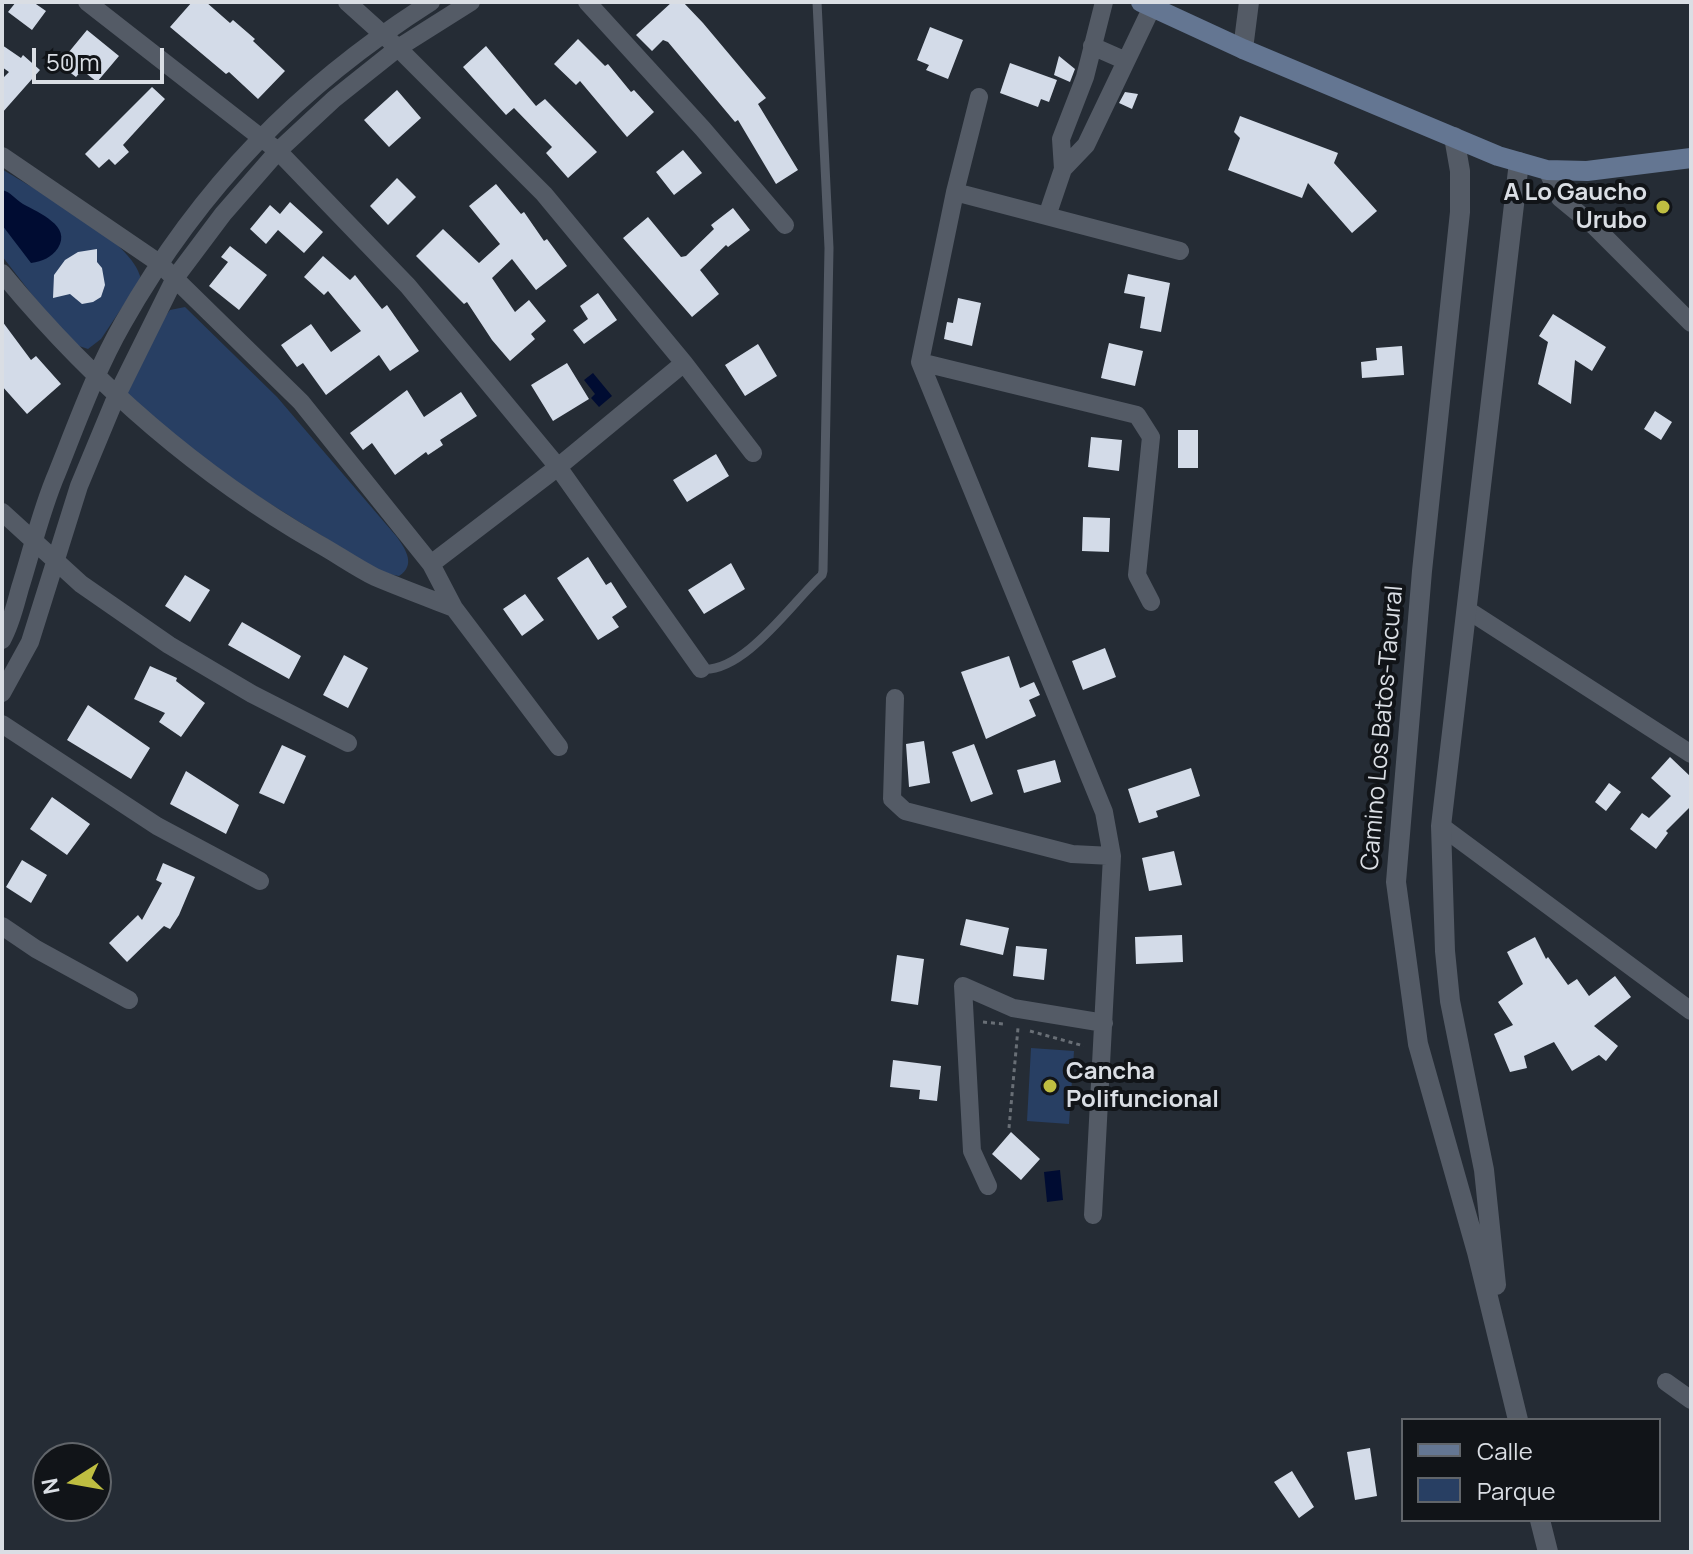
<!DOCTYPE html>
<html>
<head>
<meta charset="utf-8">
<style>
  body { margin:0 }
  #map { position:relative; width:1693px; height:1554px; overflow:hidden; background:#252c35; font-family:Manrope,sans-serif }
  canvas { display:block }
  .frame { position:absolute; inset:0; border:4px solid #dadee4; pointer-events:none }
  .legend { position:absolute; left:1401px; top:1418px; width:260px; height:104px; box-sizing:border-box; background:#111418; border:2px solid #61656a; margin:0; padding:10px 14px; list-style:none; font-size:24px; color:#dadee4 }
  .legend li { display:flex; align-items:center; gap:16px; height:40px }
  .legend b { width:40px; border:2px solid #61656a }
  .north { position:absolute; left:32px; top:1442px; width:80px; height:80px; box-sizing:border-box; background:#111418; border:2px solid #61656a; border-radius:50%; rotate:259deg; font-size:22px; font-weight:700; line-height:32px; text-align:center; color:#dadee4 }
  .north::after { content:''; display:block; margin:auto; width:28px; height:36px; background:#bfbe41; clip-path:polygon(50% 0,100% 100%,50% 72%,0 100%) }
  .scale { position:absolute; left:32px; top:48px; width:132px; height:36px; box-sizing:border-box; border:4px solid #dadee4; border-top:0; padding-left:10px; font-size:24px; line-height:28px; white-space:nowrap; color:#dadee4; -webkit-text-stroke:6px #111418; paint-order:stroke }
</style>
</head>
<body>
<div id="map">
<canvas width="1693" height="1554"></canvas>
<div class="frame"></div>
<ul class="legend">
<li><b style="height:10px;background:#647692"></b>Calle</li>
<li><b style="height:22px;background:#283f63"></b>Parque</li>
</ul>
<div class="north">N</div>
<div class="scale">50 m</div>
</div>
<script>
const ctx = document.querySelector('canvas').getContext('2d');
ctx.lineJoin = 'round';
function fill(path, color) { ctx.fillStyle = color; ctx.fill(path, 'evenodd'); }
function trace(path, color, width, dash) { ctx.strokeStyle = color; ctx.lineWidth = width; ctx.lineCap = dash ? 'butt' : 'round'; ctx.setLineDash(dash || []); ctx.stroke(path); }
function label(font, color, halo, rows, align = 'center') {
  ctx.font = font + ' Manrope,sans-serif'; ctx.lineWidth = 8; ctx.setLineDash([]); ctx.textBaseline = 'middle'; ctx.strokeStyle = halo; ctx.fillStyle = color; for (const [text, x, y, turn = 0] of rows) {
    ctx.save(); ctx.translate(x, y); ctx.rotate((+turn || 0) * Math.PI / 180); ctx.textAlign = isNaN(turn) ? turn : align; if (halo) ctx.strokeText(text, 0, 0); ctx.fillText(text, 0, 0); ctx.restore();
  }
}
fill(new Path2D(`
  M2,169C36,191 133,239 141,279L101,339L88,349L76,345L47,314L2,256Z
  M185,307L277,397L397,537C406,550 416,565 399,576C371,571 347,552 324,537C257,496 181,450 127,393L161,322L170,310Z
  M1031,1048L1074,1051L1069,1124L1027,1121Z`), '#283f63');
fill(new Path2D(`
  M2,190C11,192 15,199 23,204C39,213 72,226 58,248C51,258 43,261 31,263L2,225Z
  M593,373L612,396L599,407L591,398L595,394L584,380Z
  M1060,1170L1063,1200L1047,1202L1044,1172Z`), '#000c32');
fill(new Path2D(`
  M16,2H33L46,11L32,30L8,12Z
  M192,2H206L230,23L233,20L255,39L253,41L285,71L258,99L229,72L226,74L170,27Z
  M672,2H683L703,23L766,98L758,104L798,170L776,184L738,120L735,122L668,42L663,40L652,51L636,35Z
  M930,27L963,40L948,79L926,70L929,65L917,60Z
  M87,30L119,56L97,82L82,70L76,77L59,64Z
  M578,39L605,66L608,64L631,92L634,90L654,112L627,137L580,81L576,85L554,64Z
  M2,45L21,58L23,55L40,70L2,113V79L9,72L2,67Z
  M486,46L536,106L545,99L597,152L568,178L546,153L552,147L514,108L506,115L463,67Z
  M1059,56L1075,69L1070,82L1054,75Z
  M1010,63L1057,80L1049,102L1041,99L1038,107L1000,93Z
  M152,87L165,99L123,145L129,152L115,165L109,159L99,168L85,154Z
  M397,90L421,118L389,147L364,120Z
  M1125,92L1138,94L1132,109L1119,103Z
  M1240,116L1338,153L1334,163L1377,211L1352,233L1308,183L1302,198L1228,170L1240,138L1234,132Z
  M683,150L702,173L674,195L656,172Z
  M397,178L416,197L388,225L370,206Z
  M496,184L521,214L524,212L544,241L547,239L567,266L536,290L512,259L492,278L515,312L529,300L546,321L531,334L535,339L510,361L492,340L467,302L464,304L416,256L443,229L479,263L500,244L469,206Z
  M290,202L323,232L304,253L278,230L266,244L250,229L270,205L280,214Z
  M733,208L750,230L728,247L726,245L700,270L719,294L692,317L623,238L648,217L681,257L686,256L714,229L711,225Z
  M230,246L267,275L239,310L209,286L228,262L221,257Z
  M97,249V262L102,268L105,285L101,297L93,302L82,304L70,294L53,298L54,275L65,260L78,252Z
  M323,256L350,280L355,275L382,309L387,305L419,351L390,371L379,355L326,395L303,363L297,367L281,345L311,324L331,352L361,331L328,291L324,295L304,277Z
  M1128,274L1170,283L1161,332L1140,328L1145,297L1124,293Z
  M598,293L617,320L584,344L573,330L588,319L580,306Z
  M958,298L981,303L972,346L944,339L947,322L953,323Z
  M1553,314L1606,347L1592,371L1575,360L1571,404L1538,384L1548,342L1539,336Z
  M2,321L31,360L36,356L61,384L27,414L2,386Z
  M1109,343L1143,351L1135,386L1101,378Z
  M758,344L777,376L745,396L725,365Z
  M1402,346L1404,375L1362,378L1361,362L1377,360L1376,348Z
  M567,363L589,399L553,421L531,385Z
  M407,390L424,417L461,392L477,416L440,440L443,445L428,455L426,452L395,475L372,443L363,450L350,433Z
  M1655,411L1672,422L1661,440L1644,429Z
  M1178,430H1198V468H1178Z
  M1091,437L1122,440L1119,471L1088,467Z
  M716,454L729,476L687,502L673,480Z
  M1083,517L1110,518L1109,552L1082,551Z
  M588,557L606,585L611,582L627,607L612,617L619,627L598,640L557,578Z
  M731,563L745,589L704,614L688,590Z
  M185,575L210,590L190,622L165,606Z
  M525,594L544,620L522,636L503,609Z
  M242,622L301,656L289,679L228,645Z
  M1105,648L1116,677L1083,690L1072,661Z
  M344,655L368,668L348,708L323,695Z
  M1009,656L1020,688L1034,682L1040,695L1029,700L1036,716L986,739L961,672Z
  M150,666L177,678L176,681L205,703L181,737L159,722L165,713L134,699Z
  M88,705L150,748L131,779L67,740Z
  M924,741L930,783L909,787L906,744Z
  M974,744L993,794L971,802L952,752Z
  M282,745L306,756L284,804L259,793Z
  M1670,757L1691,777V806L1666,831L1668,833L1656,849L1630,829L1642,813L1649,818L1671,796L1651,778Z
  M1055,760L1061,782L1024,793L1017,770Z
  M1191,768L1200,796L1156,811L1158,817L1139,823L1128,789Z
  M186,771L239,805L226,834L170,804Z
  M1609,783L1621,792L1606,811L1595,802Z
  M52,797L90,824L67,855L30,829Z
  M1174,851L1182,885L1149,891L1142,858Z
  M22,860L47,875L31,903L6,887Z
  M163,863L195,877L179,915L170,929L164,926L127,962L109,943L138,915L142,920L162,883L156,880Z
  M966,919L1009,928L1003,955L960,945Z
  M1182,935L1183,962L1136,964L1135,937Z
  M1535,937L1546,959L1548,957L1568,985L1577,979L1589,996L1615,976L1631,997L1594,1026L1618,1046L1606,1061L1599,1055L1572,1071L1554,1042L1524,1056L1527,1068L1510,1072L1494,1034L1513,1025L1498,1002L1523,984L1507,952Z
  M1016,946L1047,949L1044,980L1013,976Z
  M897,955L924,959L918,1005L891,1001Z
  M893,1060L941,1066L937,1101L919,1099L920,1090L890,1087Z
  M1011,1132L1040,1159L1021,1180L992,1154Z
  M1370,1448L1377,1496L1355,1500L1347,1452Z
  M1292,1471L1314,1507L1299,1518L1274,1482Z`), '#d3dbe8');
trace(new Path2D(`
  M983,1022L1003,1024
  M1030,1031L1084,1046
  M1009,1128L1018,1028`), '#696f76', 3, [4, 4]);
trace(new Path2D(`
  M701,669C744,674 793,601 822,575L823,571L829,248L817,2`), '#545b66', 9);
trace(new Path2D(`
  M87,2L278,151L408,286L558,467L701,669
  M347,2L398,48L544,194L684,363L753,453
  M587,2L703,129L785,225
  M1092,46L1126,61
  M979,97L955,192L920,362L1104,812L1112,856L1093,1215
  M2,156L159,263L301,402L431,564L454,608L559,747
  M1063,169L1086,145L1152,7
  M1547,170L1560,198L1594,226L1691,323
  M955,192L1180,251
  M1047,216L1063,169L1061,139L1085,77L1104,2
  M2,273C92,382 194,472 317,543C337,554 355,567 375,577C401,588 428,598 454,608
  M920,362L1137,415L1151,437L1137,575L1151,602
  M2,512L81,584L169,645L252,694L348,743
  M431,564L558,467L684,363
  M1466,609L1691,754
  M2,640C11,624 15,606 20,588C32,550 41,510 57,473C77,423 96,370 123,323C201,186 299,86 431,2
  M2,693L30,642L79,486L116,397L175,278L223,214L278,151L334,99L398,48L471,2
  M895,698L892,799L905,811L1072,854L1112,856
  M2,724L157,826L260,881
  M1441,826L1691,1011
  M2,926L36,949L129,1000
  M988,1186L972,1151L963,986L1013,1008L1104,1023
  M1666,1382L1691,1400`), '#545b66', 18);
trace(new Path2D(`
  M1243,49L1249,2
  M1454,137L1460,171V212L1422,571L1396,882L1418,1044L1477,1252L1518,1420
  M1496,1285L1484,1170L1450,1001L1445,951L1441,826L1519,162
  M1540,1520L1548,1552`), '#545b66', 20);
trace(new Path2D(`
  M1141,2L1243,49L1498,156L1547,170L1587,171L1691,158`), '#647692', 20);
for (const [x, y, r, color] of [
  [1663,207,8,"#bfbe41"],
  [1050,1086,8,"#bfbe41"]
]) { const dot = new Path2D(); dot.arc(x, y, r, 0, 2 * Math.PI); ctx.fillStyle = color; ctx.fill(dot); trace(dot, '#111418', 3); }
label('bold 24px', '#dadee4', '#111418', [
  ["A Lo Gaucho",1647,193],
  ["Urubo",1647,221],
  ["Cancha",1066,1072,"left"],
  ["Polifuncional",1066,1100,"left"]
], 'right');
label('24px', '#dadee4', '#111418', [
  ["Camino Los Batos-Tacural",1383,728,-85]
]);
</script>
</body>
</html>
